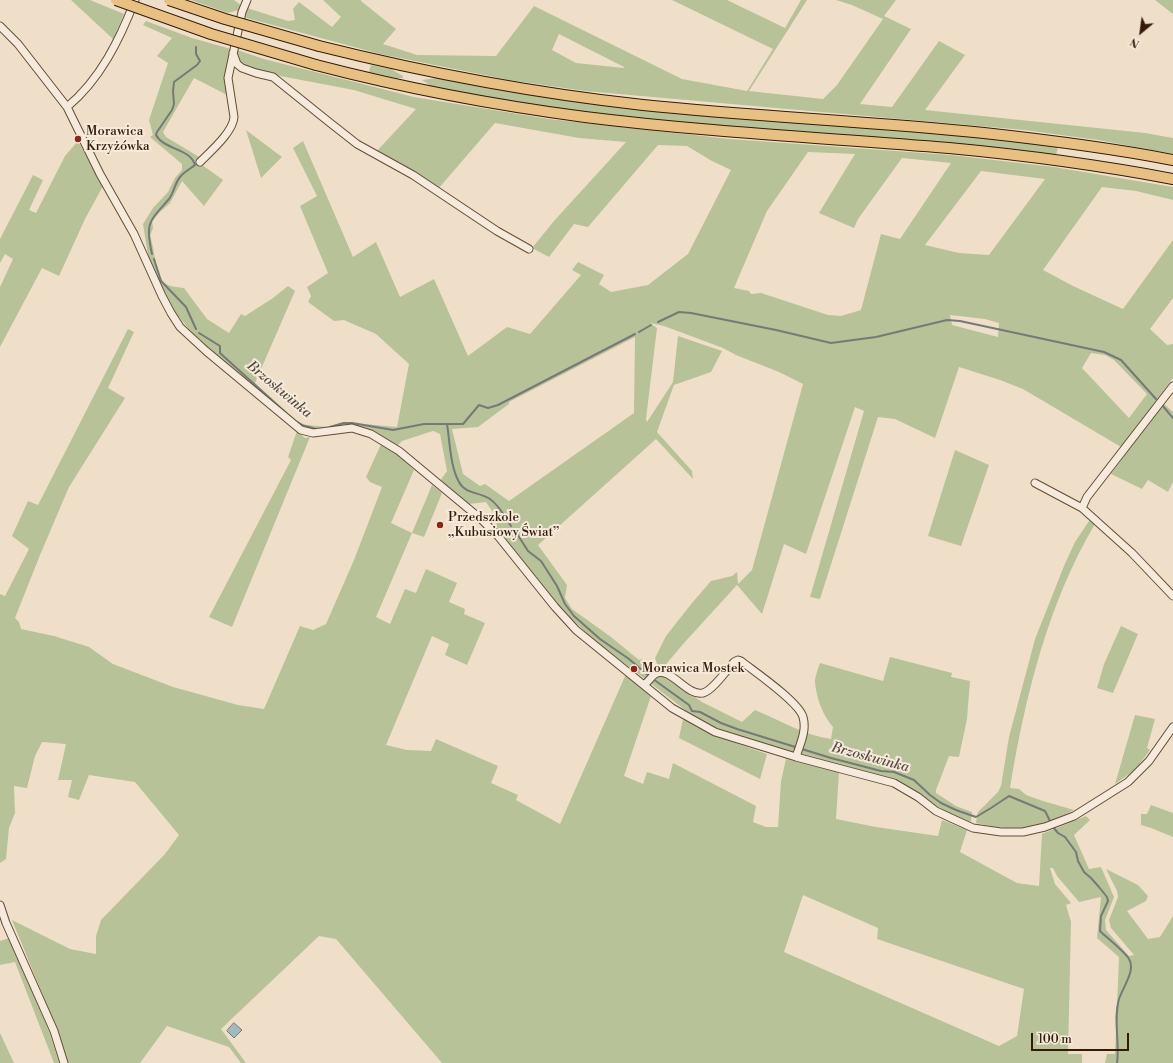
<!DOCTYPE html>
<html>
<head>
<meta charset="utf-8">
<style>
  body { margin:0 }
  #map { position:relative; width:1173px; height:1063px; overflow:hidden; background:#f0dfc8; font-family:"Libre Bodoni",serif }
  canvas { display:block }
  .north { position:absolute; left:1121px; top:12px; width:40px; height:40px; -webkit-text-stroke:3px #f5eadb; paint-order:stroke; rotate:209deg; font-size:11px; font-weight:700; line-height:16px; text-align:center; color:#331b07 }
  .north::after { content:''; display:block; margin:auto; width:14px; height:18px; background:#331b07; clip-path:polygon(50% 0,100% 100%,50% 72%,0 100%) }
  .scale { position:absolute; left:1031px; top:1033px; width:98px; height:18px; box-sizing:border-box; border:2px solid #331b07; border-top:0; padding-left:5px; font-size:12px; line-height:14px; white-space:nowrap; color:#331b07; -webkit-text-stroke:3px #f5eadb; paint-order:stroke }
</style>
</head>
<body>
<div id="map">
<canvas width="1173" height="1063"></canvas>
<div class="north">N</div>
<div class="scale">100 m</div>
</div>
<script>
const ctx = document.querySelector('canvas').getContext('2d');
ctx.lineJoin = 'round';
function fill(path, color) { ctx.fillStyle = color; ctx.fill(path, 'evenodd'); }
function trace(path, color, width, dash) { ctx.strokeStyle = color; ctx.lineWidth = width; ctx.lineCap = dash ? 'butt' : 'round'; ctx.setLineDash(dash || []); ctx.stroke(path); }
function label(font, color, halo, rows, align = 'center') {
  ctx.font = font + ' "Libre Bodoni",serif'; ctx.lineWidth = 4; ctx.setLineDash([]); ctx.textBaseline = 'middle'; ctx.strokeStyle = halo; ctx.fillStyle = color; for (const [text, x, y, turn = 0] of rows) {
    ctx.save(); ctx.translate(x, y); ctx.rotate((+turn || 0) * Math.PI / 180); ctx.textAlign = isNaN(turn) ? turn : align; if (halo) ctx.strokeText(text, 0, 0); ctx.fillText(text, 0, 0); ctx.restore();
  }
}
fill(new Path2D(`
  M71,0H90L124,14L113,39Z
  M191,0H234L242,6L239,10L228,13Z
  M323,0H361V1L396,29L383,44L417,55L496,56L534,6L682,79L747,91L773,49L672,0H727L785,28L801,0H807L749,91L823,99L837,85L883,19L852,5L836,0H896L884,16L911,29L860,104L892,107L939,41L965,55L925,110L1145,133L1173,138V154L1098,140L1024,130L585,91L509,80L380,54L243,17L247,8L288,21L295,20L293,9L299,2L332,27L341,17ZM559,34L624,67V68L576,63L552,50Z
  M1155,0H1173V14Z
  M146,21L192,38L231,49C226,68 222,77 229,96L194,78L163,132L166,137L201,158L198,162L223,180L204,206L182,181L170,203L160,212L152,221L153,228L150,236C155,248 155,280 168,285C173,287 179,287 184,288L207,319L229,333L241,314L245,316L273,298L288,286L295,291L255,383L296,420L303,424L301,427L287,416L203,343L189,329L175,312L159,283L148,255L143,224L153,208L168,192L175,178L182,170V164L150,137L153,135L149,120L168,63L157,56L172,38L143,25Z
  M237,50L264,59L414,97L549,119L730,139L951,155L1054,167L1173,187V200L1136,191L1102,187L1043,270L1073,286L1123,309L1173,240V298L1150,329L1167,345L1173,344V378L1155,402L1138,426L1121,447L1023,389L1000,380L959,367L935,438L895,419L878,417L820,599L810,597L864,411L855,407L806,554L784,544L762,614L737,585L684,643L662,669L658,667L655,658L666,636L692,603L711,581L732,576L737,572L738,584L752,570L803,384L779,372L736,355L723,348L664,326L650,323L657,328L646,419L647,422L673,382L678,336L722,351L711,372L674,385L657,432L692,471L693,479L656,439L538,545L567,585L565,598L572,609L611,637L639,660L641,659L651,667L652,671L658,677H665L702,702L742,722L755,710C780,720 803,735 831,739L833,727C823,716 816,697 815,682C815,676 818,669 820,663L883,681L890,657L952,673L951,677L970,681L967,719L959,757L949,756L936,790V793L956,806L972,812L971,822L949,814L911,788L891,778L799,755L723,731L697,719L594,640L563,611L497,528L496,517L486,502L469,504L439,482L447,471L440,434L433,431L402,441L396,447L353,427L316,430L306,429L307,425L327,427L343,422L397,427L409,364L376,334L344,320L334,321L308,302L311,296L307,287L328,273L300,206L317,196L293,148L303,141L353,257L376,242L400,297L434,279L468,356L507,327L530,334L581,275L572,270L578,262L604,275L599,284L611,292L648,285L688,254L731,170L712,161L687,146L658,145L588,227L574,224L549,257L532,248L554,221L626,142L579,138L495,123L438,189L376,152L416,109L354,90L275,75L248,68L237,60ZM808,152L855,154L819,213L854,228L858,219L902,158L951,163L900,239L881,234L861,310L841,316L828,315L761,293L751,294L749,291L734,288L767,211ZM981,171L1045,179L989,255L959,253L925,245ZM950,315L985,319L999,323L998,337L952,325ZM635,337L634,413L509,501L485,484L480,486L463,474L452,429L478,427L509,404V402ZM1091,353L1105,355L1114,360L1147,394L1129,418L1082,368Z
  M371,65L391,69L403,76V78H396L369,72Z
  M436,78L495,89L586,103L967,136L1058,146L1056,156L627,117L528,105L434,88L422,80Z
  M246,130L282,157L261,178Z
  M78,141L103,186L85,219L59,276L42,268L0,347V287L13,259L5,254L0,263V239L33,175L43,180L29,210L36,213L65,156Z
  M128,329L134,332L108,388L125,398L69,487L40,555L15,618L19,622L21,629L54,636L89,647L113,664L173,687L238,705L264,709L300,626L313,630L326,624L354,560L382,487L370,482L366,477L382,442L394,451L414,470L391,523L412,533L432,485L442,493L424,537L412,533L376,617L390,624L405,589L416,593L426,569L457,583L449,602L465,609L464,614L485,623L467,665L445,655L449,644L432,636L386,745L407,750L431,751L436,739L498,766L491,783L518,795L516,800L560,824L626,674L651,696L624,776L643,784L647,772L669,779L673,763L756,806L753,822L766,827H778L781,781L786,759L839,772L836,819L876,827L938,836L942,820L967,830L960,852L1017,883L1039,886L1042,834L1086,816L1090,820L1074,835L1089,869L1101,867L1114,897L1105,920L1106,930L1129,956L1134,955L1111,928L1109,920L1118,897L1117,891L1106,869L1138,885L1148,896L1146,901L1127,911L1148,939L1160,937L1173,916V1063H1105L1107,1054H1115L1119,957L1097,938L1101,897L1079,902L1057,876L1053,868H1050L1055,884L1071,903L1066,905L1071,922L1068,1054H1082V1063H442L336,939L319,936L221,1029L246,1063H241L229,1047L167,1026L140,1063H68L57,1030L12,920L70,949L96,954V936L101,920L165,854L179,835L135,782L89,775L79,800L68,797L72,780H58L66,744L42,742L35,756L27,788L14,786L15,813L9,828L6,859L0,863V594L5,596L29,549L12,536L28,501L38,505ZM803,895L878,928L877,939L1024,989L1017,1036L999,1046L784,952Z
  M1163,403L1173,412V482L1168,492L1148,480L1142,489L1111,474Z
  M297,431L305,438L310,437L232,627L209,617L291,460L288,457Z
  M955,450L989,465L961,546L928,536Z
  M1089,521L1095,524C1048,603 1025,697 1010,788L1019,789L1026,795L1043,801L1074,810C1064,815 1054,821 1043,824C1020,831 998,828 976,823L978,812L998,792L1001,786L1009,737L1035,639L1064,566L1075,542Z
  M1121,626L1138,634L1113,693L1097,688L1104,664Z
  M1135,715L1155,719L1147,748L1150,750L1135,770L1115,784Z
  M683,719L719,737L767,754L760,779L679,738Z
  M1151,805L1173,813V837L1151,828L1141,825V814H1147Z
  M9,938L49,1031L59,1063H54L15,962L0,965V941Z
  M0,1033L14,1063H0Z`), '#b7c298');
const water = new Path2D(`
  M234,1023L242,1030L234,1038L227,1031Z`);
fill(water, '#a1b9c1');
trace(water, '#757a77', 1);
trace(new Path2D(`
  M152,254C145,222 149,222 169,199C174,192 175,183 180,177C184,172 190,169 195,165C190,148 164,150 156,135L157,132L172,110L174,104L173,91L174,82L197,65L200,61L196,54V47
  M154,259L161,281L186,307L196,329
  M658,322L679,312L691,313L776,330L831,343L876,337L947,320L960,321L1104,352L1121,360L1156,399
  M639,332L651,325
  M199,333L220,346V353L287,414
  M1162,405L1173,418
  M296,422L302,425L316,429
  M447,424H463L479,405L488,408L498,405L635,334
  M330,427L344,423H352L393,430L424,424H447C450,442 450,466 459,482C465,494 480,492 490,499C499,505 505,517 511,526
  M514,529L528,551L541,561L557,586L565,604L574,616L600,639L629,659L649,676
  M653,679L689,705L692,711L700,712L721,723L737,729L831,758L881,771L894,772L914,780L930,795L941,803L956,810L976,817L991,808L1009,796L1045,811L1051,823
  M1053,827L1058,833L1065,837L1076,852L1078,861L1084,872L1091,878L1099,887L1107,897L1108,901L1101,916L1100,931C1106,937 1125,952 1129,959C1136,970 1123,987 1119,999C1113,1019 1120,1042 1117,1063`), '#757a77', 2);
const minor = new Path2D(`
  M0,26L18,44L67,107L100,174L134,234L162,296L171,313L180,327L206,351L301,430L313,433L352,428L371,434L399,451L482,520L498,536L555,607L576,630L672,708L715,732L796,757L894,783L918,797L936,811L951,818L973,828L1001,832H1023L1045,827L1074,816L1128,782L1149,761L1173,727
  M233,53L237,64L242,68L256,73L273,77L329,122L357,144L413,175L497,231L529,249
  M67,107C100,80 120,39 135,0
  M200,162C211,151 233,132 234,117L228,78L242,12L247,0
  M1173,386L1087,497L1082,508L1132,553L1173,596
  M1035,483L1082,508
  M644,685C648,682 651,677 655,674C670,665 687,697 703,693C712,691 727,670 734,662L738,660L741,661C755,672 799,702 803,717C807,731 800,744 796,757
  M0,905L6,923L54,1031L64,1063`);
const highway = new Path2D(`
  M319,46C427,73 533,93 643,105C757,117 871,121 984,133C1048,140 1111,148 1173,160
  M316,65C404,88 494,105 585,117C705,132 828,138 949,148C1024,155 1099,165 1173,179`);
trace(minor, '#624c37', 9);
trace(highway, '#331b07', 12);
trace(minor, '#f5eadb', 7);
trace(highway, '#e8c084', 10);
const highwayBridge = new Path2D(`
  M116,0L211,34L316,65
  M169,0L225,19L319,46`);
trace(highwayBridge, '#331b07', 12, []);
trace(highwayBridge, '#e8c084', 10);
for (const [x, y, r, color] of [
  [78,139,4,"#8f2418"],
  [440,525,4,"#8f2418"],
  [634,669,4,"#8f2418"]
]) { const dot = new Path2D(); dot.arc(x, y, r, 0, 2 * Math.PI); ctx.fillStyle = color; ctx.fill(dot); trace(dot, '#f5eadb', 1.5); }
label('13px', '#331b07', '#f5eadb', [
  ["Morawica",86,132],
  ["Krzyżówka",86,147],
  ["Przedszkole",448,518],
  ["„Kubusiowy Świat”",448,533],
  ["Morawica Mostek",642,669]
], 'left');
label('italic 14px', '#544a3f', '#f5eadb', [
  ["Brzoskwinka",279,390,40],
  ["Brzoskwinka",870,758,15]
]);
</script>
</body>
</html>
